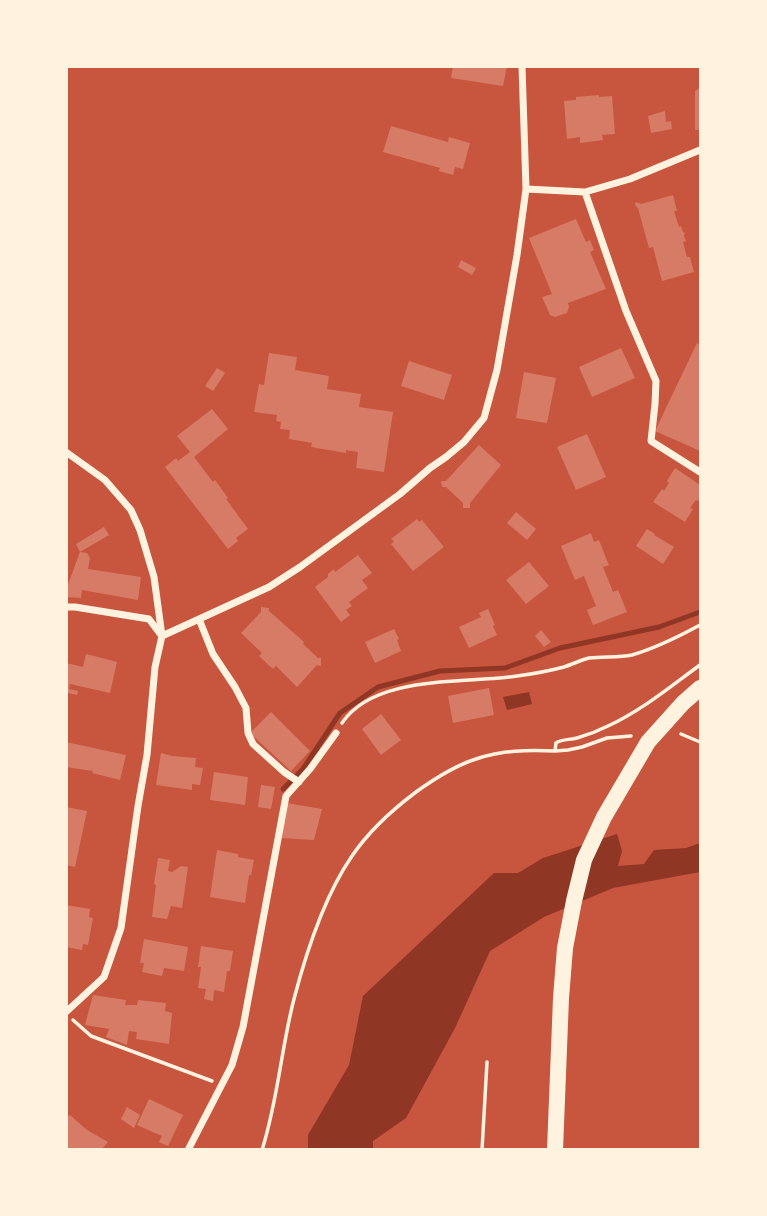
<!DOCTYPE html>
<html>
<head>
<meta charset="utf-8">
<style>
  body { margin:0 }
  #map { position:relative; width:767px; height:1216px; overflow:hidden; background:#c8553d; font-family:"DM Sans",sans-serif }
  canvas { display:block }
  .frame { position:absolute; inset:0; border:68px solid #fff3e0; pointer-events:none }
</style>
</head>
<body>
<div id="map">
<canvas width="767" height="1216"></canvas>
<div class="frame"></div>
</div>
<script>
const ctx = document.querySelector('canvas').getContext('2d');
ctx.lineJoin = 'round';
function fill(path, color) { ctx.fillStyle = color; ctx.fill(path, 'evenodd'); }
function trace(path, color, width, dash) { ctx.strokeStyle = color; ctx.lineWidth = width; ctx.lineCap = dash ? 'butt' : 'round'; ctx.setLineDash(dash || []); ctx.stroke(path); }
fill(new Path2D(`
  M529,692L532,704L507,710L503,697Z
  M617,834L622,851L618,866L644,864L654,850L686,848L700,843V872L613,888L544,917L490,951L455,1028L406,1118L373,1141V1149L308,1150V1135L349,1065L363,996L494,873H518L543,858Z`), '#8f3625');
trace(new Path2D(`
  M283,789L303,769L340,713L378,687L440,671L505,668L560,648L659,627L700,612`), '#8f3625', 5);
fill(new Path2D(`
  M453,66H507L503,86L451,78Z
  M700,88V130H695V91Z
  M599,95V97L612,96L615,134L602,135L603,140L580,143V137L567,139L564,101L576,100V97Z
  M665,111L666,122L671,121L672,129L651,133L648,116Z
  M391,126L448,142L449,137L470,143L463,169L455,167L453,175L439,171L440,168L383,152Z
  M673,195L677,211H674L679,227L681,226L683,232L685,233L684,236L686,241L683,242L687,257H690L694,272L662,281L653,247L649,248L638,208L635,205L636,202L641,204Z
  M576,219L586,242L590,240L594,250L590,252L606,289L568,303L569,307L567,313L555,317L550,315L542,297L552,294L529,238Z
  M461,260L476,268L472,275L458,267Z
  M697,343L700,345V451L655,431Z
  M621,348L635,378L592,397L579,367Z
  M269,353L297,357L295,370L329,376L327,389L361,394L359,407L393,412L384,472L356,468L358,452L346,450V453L311,447L312,443L289,439L290,430L280,429L281,422L276,421L277,415L254,412L259,384L264,385Z
  M409,361L452,375L444,400L401,386Z
  M217,368L225,373L213,391L205,386Z
  M524,372L556,378L547,423L516,418Z
  M212,409L228,429L194,457L213,482L215,480L228,498L226,499L248,529L236,538L238,541L228,549L165,467L176,458L178,461L190,452L177,436Z
  M587,434L606,477L576,490L557,447Z
  M479,445L501,465L470,503V508H463V503L446,487H442L441,481H446Z
  M675,468L700,485V497L698,501L696,500L690,508L693,509L685,522L653,502L662,489L664,491L669,483L667,481Z
  M516,512L536,529L527,540L507,523Z
  M417,519L419,522L422,520L444,547L413,571L391,544L394,541L391,539Z
  M104,527L109,535L80,552L76,544Z
  M647,529L655,534L654,535L674,547L663,564L636,546Z
  M591,533L594,542L599,540L608,563L609,565L603,567L613,592L618,590L627,612L593,625L587,610L596,606L584,576L575,580L561,546Z
  M80,552L87,553L90,558L88,569L141,577L138,600L82,590L81,598L66,597V590Z
  M358,555L372,573L362,580L368,588L349,602L352,606L346,610L350,615L341,622L315,587L328,577V574L334,569L335,572Z
  M529,562L549,586L526,604L506,580Z
  M261,607L269,608V611L304,642L303,644L318,658H321V666L317,665L297,687L276,666L273,669L259,656L262,653L241,633L261,612Z
  M488,609L495,625L493,626L497,635L469,648L459,627L481,617L479,613Z
  M394,629L399,639L397,640L401,651L375,663L365,642Z
  M541,630L551,642L544,647L535,636Z
  M86,654L117,662L110,693L70,684L69,689L78,691L77,695L68,693L66,695V663L83,667Z
  M489,688L494,715L453,723L448,696Z
  M271,712L310,751L291,771L250,733Z
  M381,714L401,740L381,755L362,729Z
  M66,742L126,755L120,780L92,773L93,771L66,767Z
  M161,753L172,756L196,758L195,767L203,768L200,785L192,784V790L156,785Z
  M214,772L248,777L245,805L210,800Z
  M261,785L275,787L271,809L258,807Z
  M287,803L322,809L314,840L281,838Z
  M66,807L87,811L75,867L66,865Z
  M217,850L238,854V857L254,860L251,875H249L245,903L210,897Z
  M158,858L170,860L168,871L172,872L181,866L188,867L182,908L171,906L167,919L152,917L156,885L154,884Z
  M66,905L90,909L89,917L93,918L88,945L83,944L82,950L66,947Z
  M144,939L188,947L184,971L164,968L162,976L142,972L144,963H140Z
  M201,946L233,951L230,971H227L224,992L214,990L213,1001L204,999L206,989L198,988L201,967H198Z
  M93,995L126,1000L125,1005H137L138,1000L166,1003L165,1011L172,1013L169,1044L136,1039L137,1032L129,1031L127,1045L106,1037L109,1029L85,1025Z
  M149,1099L183,1115L168,1146L159,1142L162,1136L137,1125Z
  M127,1107L140,1115L134,1128L121,1119Z
  M70,1115L87,1130L108,1142L101,1150H66V1118Z`), '#d67c66');
trace(new Path2D(`
  M342,723C375,674 465,684 517,676C532,674 549,671 564,667C573,664 581,660 589,658C603,656 618,658 632,655C656,648 678,637 700,625
  M681,734L700,742
  M555,751L568,750L582,747L607,738L631,736
  M73,1020L91,1036L212,1081
  M262,1150C278,1100 281,1049 294,999C306,953 325,895 352,856C369,831 392,810 416,792C434,779 454,766 476,759C502,750 528,750 555,751L556,743C562,739 569,740 577,738C588,735 598,731 608,726C641,711 671,686 700,665
  M482,1150L487,1062`), '#fff3e0', 3.5);
trace(new Path2D(`
  M526,189L585,192L630,179L700,150
  M585,192L626,311L656,381L655,404L651,441L700,472
  M66,452L105,480L131,510L140,530L154,577L162,636L155,667L147,755L138,806L121,928L104,977L66,1012
  M66,607H75L149,619L161,635
  M199,619L213,654L235,687L246,708L248,733L253,744L284,772L299,782
  M162,636L269,587L300,567L400,494L430,468L446,457L464,442L484,418L497,370L517,255L526,189L522,66
  M188,1150L232,1065L243,1027L286,796L310,769L336,733`), '#fff3e0', 7);
trace(new Path2D(`
  M555,1150L561,998L565,948L574,901L584,860L604,817L648,742L683,703L700,688`), '#fff3e0', 16);
</script>
</body>
</html>
